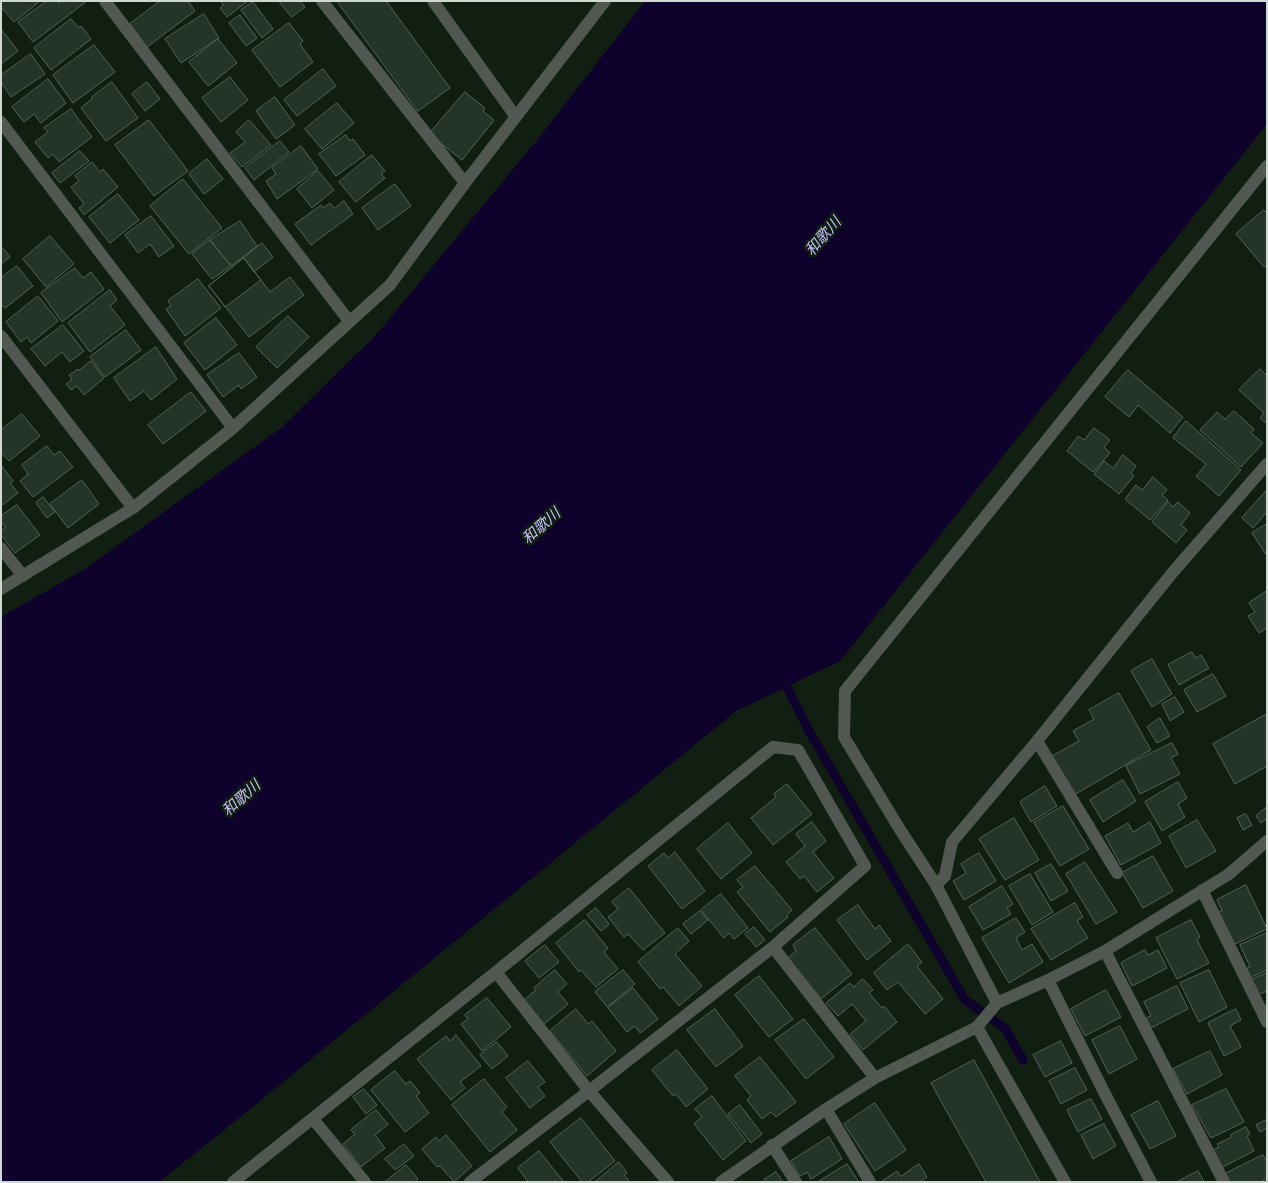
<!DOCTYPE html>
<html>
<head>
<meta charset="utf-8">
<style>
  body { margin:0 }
  #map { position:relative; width:1268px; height:1183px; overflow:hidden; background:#111f13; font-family:"Titillium Web",sans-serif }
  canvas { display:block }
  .frame { position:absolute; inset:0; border:2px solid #cfd9d1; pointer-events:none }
</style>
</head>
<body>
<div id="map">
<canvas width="1268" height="1183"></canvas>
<div class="frame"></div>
</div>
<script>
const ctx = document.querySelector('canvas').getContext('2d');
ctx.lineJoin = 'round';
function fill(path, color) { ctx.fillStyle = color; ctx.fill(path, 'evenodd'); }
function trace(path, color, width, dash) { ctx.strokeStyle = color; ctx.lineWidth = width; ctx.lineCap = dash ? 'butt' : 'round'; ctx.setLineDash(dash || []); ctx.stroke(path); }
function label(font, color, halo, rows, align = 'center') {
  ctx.font = font + ' "Titillium Web","Noto Sans JP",sans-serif'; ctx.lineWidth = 5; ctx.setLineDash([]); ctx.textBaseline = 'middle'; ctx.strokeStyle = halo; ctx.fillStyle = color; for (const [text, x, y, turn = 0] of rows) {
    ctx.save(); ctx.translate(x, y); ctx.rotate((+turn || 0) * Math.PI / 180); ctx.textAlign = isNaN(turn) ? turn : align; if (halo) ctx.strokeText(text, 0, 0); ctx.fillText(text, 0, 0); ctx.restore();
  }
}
fill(new Path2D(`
  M645,1H1267V124L840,661L736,711L233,1123L159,1182H1V617L85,569L281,428L376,335L538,139Z`), '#0e012c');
trace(new Path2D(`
  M782,677L809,731L965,1000L1005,1028L1023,1060`), '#0e012c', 9);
const building = new Path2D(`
  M3,1H40L14,22L1,7V3Z
  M47,1H57L59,3L61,1H87L33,42L18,22Z
  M160,1H188L195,11L147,47L130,24Z
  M221,1H248L227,17L220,8L223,5Z
  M279,1H300L305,7L292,17Z
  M337,1H386L450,88L418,111Z
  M253,2L273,29L262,38L241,10Z
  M204,14L219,38L181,63L165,39Z
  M240,15L257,38L246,46L229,23Z
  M71,19L79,28L81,26L91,39L51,70L34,48Z
  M289,23L303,41L300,44L313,62L280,87L252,50Z
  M1,29L18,51L1,64Z
  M218,39L237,63L208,86L189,62Z
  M94,45L115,72L73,103L53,75Z
  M31,54L45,74L11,97L1,82V75Z
  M323,69L336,86L297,116L284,100Z
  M230,77L248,100L221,122L202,98Z
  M48,79L66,103L41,123L34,114L24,122L12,107Z
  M112,82L138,118L106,141L81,108L93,98L92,97Z
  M147,82L160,99L145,111L132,94Z
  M465,92L485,108L483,111L494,120L462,160L429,134Z
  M275,97L295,125L276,139L256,111Z
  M337,103L354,123L322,149L305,129Z
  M71,109L92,137L59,162L53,154L48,158L35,142L48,132L44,128Z
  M149,120L188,171L154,196L115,145Z
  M249,120L271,145L242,167L230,153L245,142L236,132Z
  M346,135L350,141L353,139L365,155L336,176L319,154Z
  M280,141L289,152L254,180L245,168Z
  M301,146L318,169L277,199L266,181L276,174L272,168Z
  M80,151L89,161L60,183L52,173Z
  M372,155L385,171L381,174L385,178L356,202L339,182Z
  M207,159L223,179L204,194L189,174Z
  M92,162L100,172L103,169L118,187L84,215L79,208L84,204L71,187L79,181L75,176Z
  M318,171L334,190L312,208L297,189Z
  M183,179L222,228L189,254L150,206Z
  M395,184L411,206L378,230L362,208Z
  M118,194L139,220L110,243L89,217Z
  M344,201L353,214L311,245L295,224L321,205L323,208L330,203L334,208Z
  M1264,210L1267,213V265L1264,267L1236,234Z
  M151,216L174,246L159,257L150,244L138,253L125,235Z
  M240,221L257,246L231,266L210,240Z
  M50,236L74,264L46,287L23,259Z
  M210,240L231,266L212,279L192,254Z
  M262,243L273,257L254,272L244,258Z
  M1,246L10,257L1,264Z
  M244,258L261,280L225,307L209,286Z
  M244,258L270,292L290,277L304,295L249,337L209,286Z
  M17,266L33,286L5,308L1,304V278Z
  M75,268L83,278L91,272L104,289L62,322L41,293Z
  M198,279L221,308L185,336L166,309L171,306L168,301Z
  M110,290L117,300L110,306L125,325L90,352L68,323Z
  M38,296L58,321L31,343L27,337L21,342L6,322Z
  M288,316L309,337L277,368L256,347Z
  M216,318L237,345L205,370L184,343Z
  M63,325L84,351L70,362L62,352L45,366L31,349Z
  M126,330L141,350L105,377L90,357Z
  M156,347L177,379L151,400L144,391L130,401L114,378Z
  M239,353L257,377L241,389L239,385L223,397L207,375Z
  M91,361L104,378L84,395L77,386L71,390L66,384L72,380L69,375L78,369L79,370Z
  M1260,369L1267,376V424L1260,418L1264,413L1239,390Z
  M1128,370L1183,417L1170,433L1138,405L1129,417L1105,397Z
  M191,392L206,411L163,444L148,425Z
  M1234,411L1254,429L1251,433L1263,443L1241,467L1200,430L1217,412L1225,419Z
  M22,414L40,436L9,461L1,452V430Z
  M1186,421L1241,470L1219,496L1196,476L1206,464L1173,438Z
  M1094,428L1110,440L1104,447L1110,453L1093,472L1067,451L1078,436L1084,440Z
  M47,446L54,455L60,451L73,467L33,497L20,481L28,474L22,465Z
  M1123,455L1136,466L1131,473L1134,476L1119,494L1094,474L1104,461L1113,468Z
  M1,465L13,481L10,483L18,493L1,506Z
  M1153,477L1167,490L1162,495L1168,500L1150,520L1125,499L1136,485L1142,490Z
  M82,480L99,504L68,528L50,504Z
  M1266,491L1267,512L1253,528L1242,518Z
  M43,497L55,512L47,518L36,503Z
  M1168,502L1173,507L1178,502L1190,513L1181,525L1187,530L1176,543L1152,522Z
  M17,505L40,535L15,553L1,535V531L6,527L1,522V516Z
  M1267,524V556L1252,533Z
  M1267,591V628L1259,633L1248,616L1255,612L1249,603Z
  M1192,652L1195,658L1201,655L1209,668L1179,685L1168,665Z
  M1152,659L1172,694L1152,707L1131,671Z
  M1213,674L1226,696L1197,712L1184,690Z
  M1119,693L1151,750L1074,795L1052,756L1079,741L1073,731L1094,719L1089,710Z
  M1175,697L1184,712L1170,721L1162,704Z
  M1267,714V766L1235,784L1213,744Z
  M1160,718L1170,736L1157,743L1147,727Z
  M1172,743L1178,754L1171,758L1180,774L1140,794L1126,766Z
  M1123,780L1136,801L1103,822L1090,800Z
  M1178,782L1187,798L1178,804L1185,817L1162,831L1145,802Z
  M787,784L812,814L773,845L751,818L776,797L774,794Z
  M1045,786L1057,806L1031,822L1020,802Z
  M1063,806L1089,849L1060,866L1034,823Z
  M1267,807V818L1261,823L1256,816Z
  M1246,814L1252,825L1243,830L1237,818Z
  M1014,818L1039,860L1005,880L979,839Z
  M1197,820L1216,851L1186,868L1169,836Z
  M812,822L826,841L813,852L834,878L817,892L804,876L800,879L786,862L805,846L796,834Z
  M1150,822L1161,843L1121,865L1105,836L1128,823L1133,832Z
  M728,823L752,853L721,879L697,849Z
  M675,852L705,891L682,909L648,866L664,853L668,858Z
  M979,853L996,881L964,900L953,881L966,873L961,864Z
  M1153,856L1173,891L1143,908L1122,873Z
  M1085,862L1117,912L1096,924L1066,874Z
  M1051,864L1068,891L1051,901L1035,873Z
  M755,866L792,910L787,915L788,917L770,932L737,892L743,887L737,880Z
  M1030,874L1053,912L1032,925L1009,886Z
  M1246,885L1267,929L1233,945L1217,913L1222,911L1217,900Z
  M1002,886L1013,904L1007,908L1011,914L983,930L969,907Z
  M629,888L665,933L643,950L628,934L624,937L608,917L618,909L612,902Z
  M721,894L748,928L734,939L729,933L724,938L701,910Z
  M1075,903L1083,917L1077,921L1088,938L1051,960L1031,929Z
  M858,905L875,929L879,925L891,941L867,960L837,920Z
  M596,908L609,924L601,931L587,915Z
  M700,911L708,920L691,934L683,924Z
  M1016,918L1025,932L1016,938L1022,950L1032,944L1043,962L1009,983L982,938Z
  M585,920L608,948L604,952L618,969L596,987L581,970L579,972L556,943Z
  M1191,920L1200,937L1197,940L1209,963L1177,979L1156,938Z
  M754,927L765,940L756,947L745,934Z
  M678,928L689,941L675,954L702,986L679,1006L663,987L660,989L638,962Z
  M815,928L852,974L821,999L788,958L796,951L793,945Z
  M1267,933V970L1247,979L1243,970L1250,967L1240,945Z
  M908,944L922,962L917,966L943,999L925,1014L898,982L887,990L874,973Z
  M545,945L559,962L539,978L525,961Z
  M1145,950L1148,955L1158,950L1167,968L1132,986L1121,963Z
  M555,970L567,984L558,992L568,1004L544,1024L524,1000L536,990L534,988Z
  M623,970L635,984L607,1007L595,992Z
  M1209,970L1227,1007L1199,1022L1180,983Z
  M1267,973V991L1255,996L1248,981Z
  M759,976L793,1019L769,1037L735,995Z
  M863,979L873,990L869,993L882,1008L884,1006L897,1022L863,1050L850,1034L866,1021L852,1004L838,1016L826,1003L850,983L853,987Z
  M1177,986L1188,1009L1151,1028L1146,1018L1151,1016L1144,1002Z
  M633,988L658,1019L640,1033L635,1026L627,1032L608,1008Z
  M1106,990L1121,1017L1085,1036L1071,1009Z
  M487,998L511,1027L482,1051L461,1024L468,1019L465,1015Z
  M576,1009L588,1024L592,1021L616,1051L587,1076L550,1031Z
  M715,1009L743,1046L716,1067L687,1030Z
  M1236,1009L1241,1020L1230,1026L1241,1047L1224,1056L1208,1023Z
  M804,1019L834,1057L806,1079L775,1040Z
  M1120,1026L1137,1059L1109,1074L1092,1040Z
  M456,1035L481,1066L460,1082L465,1088L451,1100L417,1059L446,1036L450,1041Z
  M1061,1041L1072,1063L1045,1077L1033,1055Z
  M497,1042L508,1056L492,1069L480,1055Z
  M677,1050L708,1089L686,1107L676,1094L673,1096L652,1070Z
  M1210,1051L1222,1075L1187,1094L1173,1069Z
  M760,1057L796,1102L776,1117L771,1112L762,1119L747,1100L751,1096L735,1076Z
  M974,1060L1040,1182H986L931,1083Z
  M528,1061L545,1082L538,1087L545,1096L530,1108L506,1078Z
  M1075,1068L1087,1090L1061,1104L1049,1081Z
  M395,1071L406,1084L410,1081L420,1093L416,1096L429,1113L405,1132L371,1090Z
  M484,1079L507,1107L502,1112L517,1130L490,1152L452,1105Z
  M364,1089L377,1105L366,1114L353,1097Z
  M1226,1089L1244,1122L1211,1138L1192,1105Z
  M712,1096L746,1141L723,1160L694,1124L702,1117L695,1109Z
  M1091,1099L1102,1119L1078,1132L1067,1110Z
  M1158,1101L1176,1136L1150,1149L1131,1115Z
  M875,1103L906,1150L875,1171L844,1124Z
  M740,1105L762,1134L751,1143L728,1114Z
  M376,1110L388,1124L375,1135L385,1148L361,1167L343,1144L355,1134L351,1130Z
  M581,1118L615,1161L588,1182H582L550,1142Z
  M1267,1120V1128L1260,1132L1256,1125Z
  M1104,1124L1116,1146L1093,1159L1081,1135Z
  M1246,1127L1250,1134L1247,1136L1254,1151L1219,1169L1211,1151L1219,1147L1217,1144L1232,1137L1231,1135Z
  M446,1135L472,1166L454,1182L440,1166L437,1167L422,1149L436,1137L439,1141Z
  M829,1137L842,1159L811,1179L807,1172L800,1176L791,1161Z
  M404,1144L414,1156L395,1170L385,1159Z
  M539,1151L564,1182H528L518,1168Z
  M1263,1155L1267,1161V1178L1260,1182H1229L1225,1174Z
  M619,1162L627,1173L624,1175L630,1182H595Z
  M847,1164L859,1182H818Z
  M919,1164L927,1177L920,1182H882V1181L897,1171L901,1176Z
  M406,1165L418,1179L415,1182H385Z
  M1198,1171L1204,1182H1177Z
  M776,1172L783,1182H765L764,1180Z`);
fill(building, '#253428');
trace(building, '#526355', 1);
trace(new Path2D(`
  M1105,951L1224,1182
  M1048,980L1104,1092L1151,1182`), '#505851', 12);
trace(new Path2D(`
  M105,1L349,321
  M322,1L465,183
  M433,1L516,117
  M1,122L233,428
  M1,336L133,508
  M1,548L23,576
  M1,589L133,508L233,428L390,285L465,183L605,1
  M1037,741L1117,873
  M936,885L945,876L952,842L1037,741L1173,572L1267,464
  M1202,890L1267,1022
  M496,972L589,1091L668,1182
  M997,1003L1048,980L1105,951L1229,874L1267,841
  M977,1027L1065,1182
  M826,1109L870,1182
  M313,1119L365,1182
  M772,1145L796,1182
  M233,1182L496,972L773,747L798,750L865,866L773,947L875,1078
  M470,1182L589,1091L773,947
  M721,1182L826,1109L875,1078L977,1027L997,1003L936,885L899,828L844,737L845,691L1267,166`), '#505851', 12);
label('italic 15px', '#c8c1fb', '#111f13', [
  ["和歌川",824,237,-49],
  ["和歌川",542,527,-42],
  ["和歌川",242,799,-42]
]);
</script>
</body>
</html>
